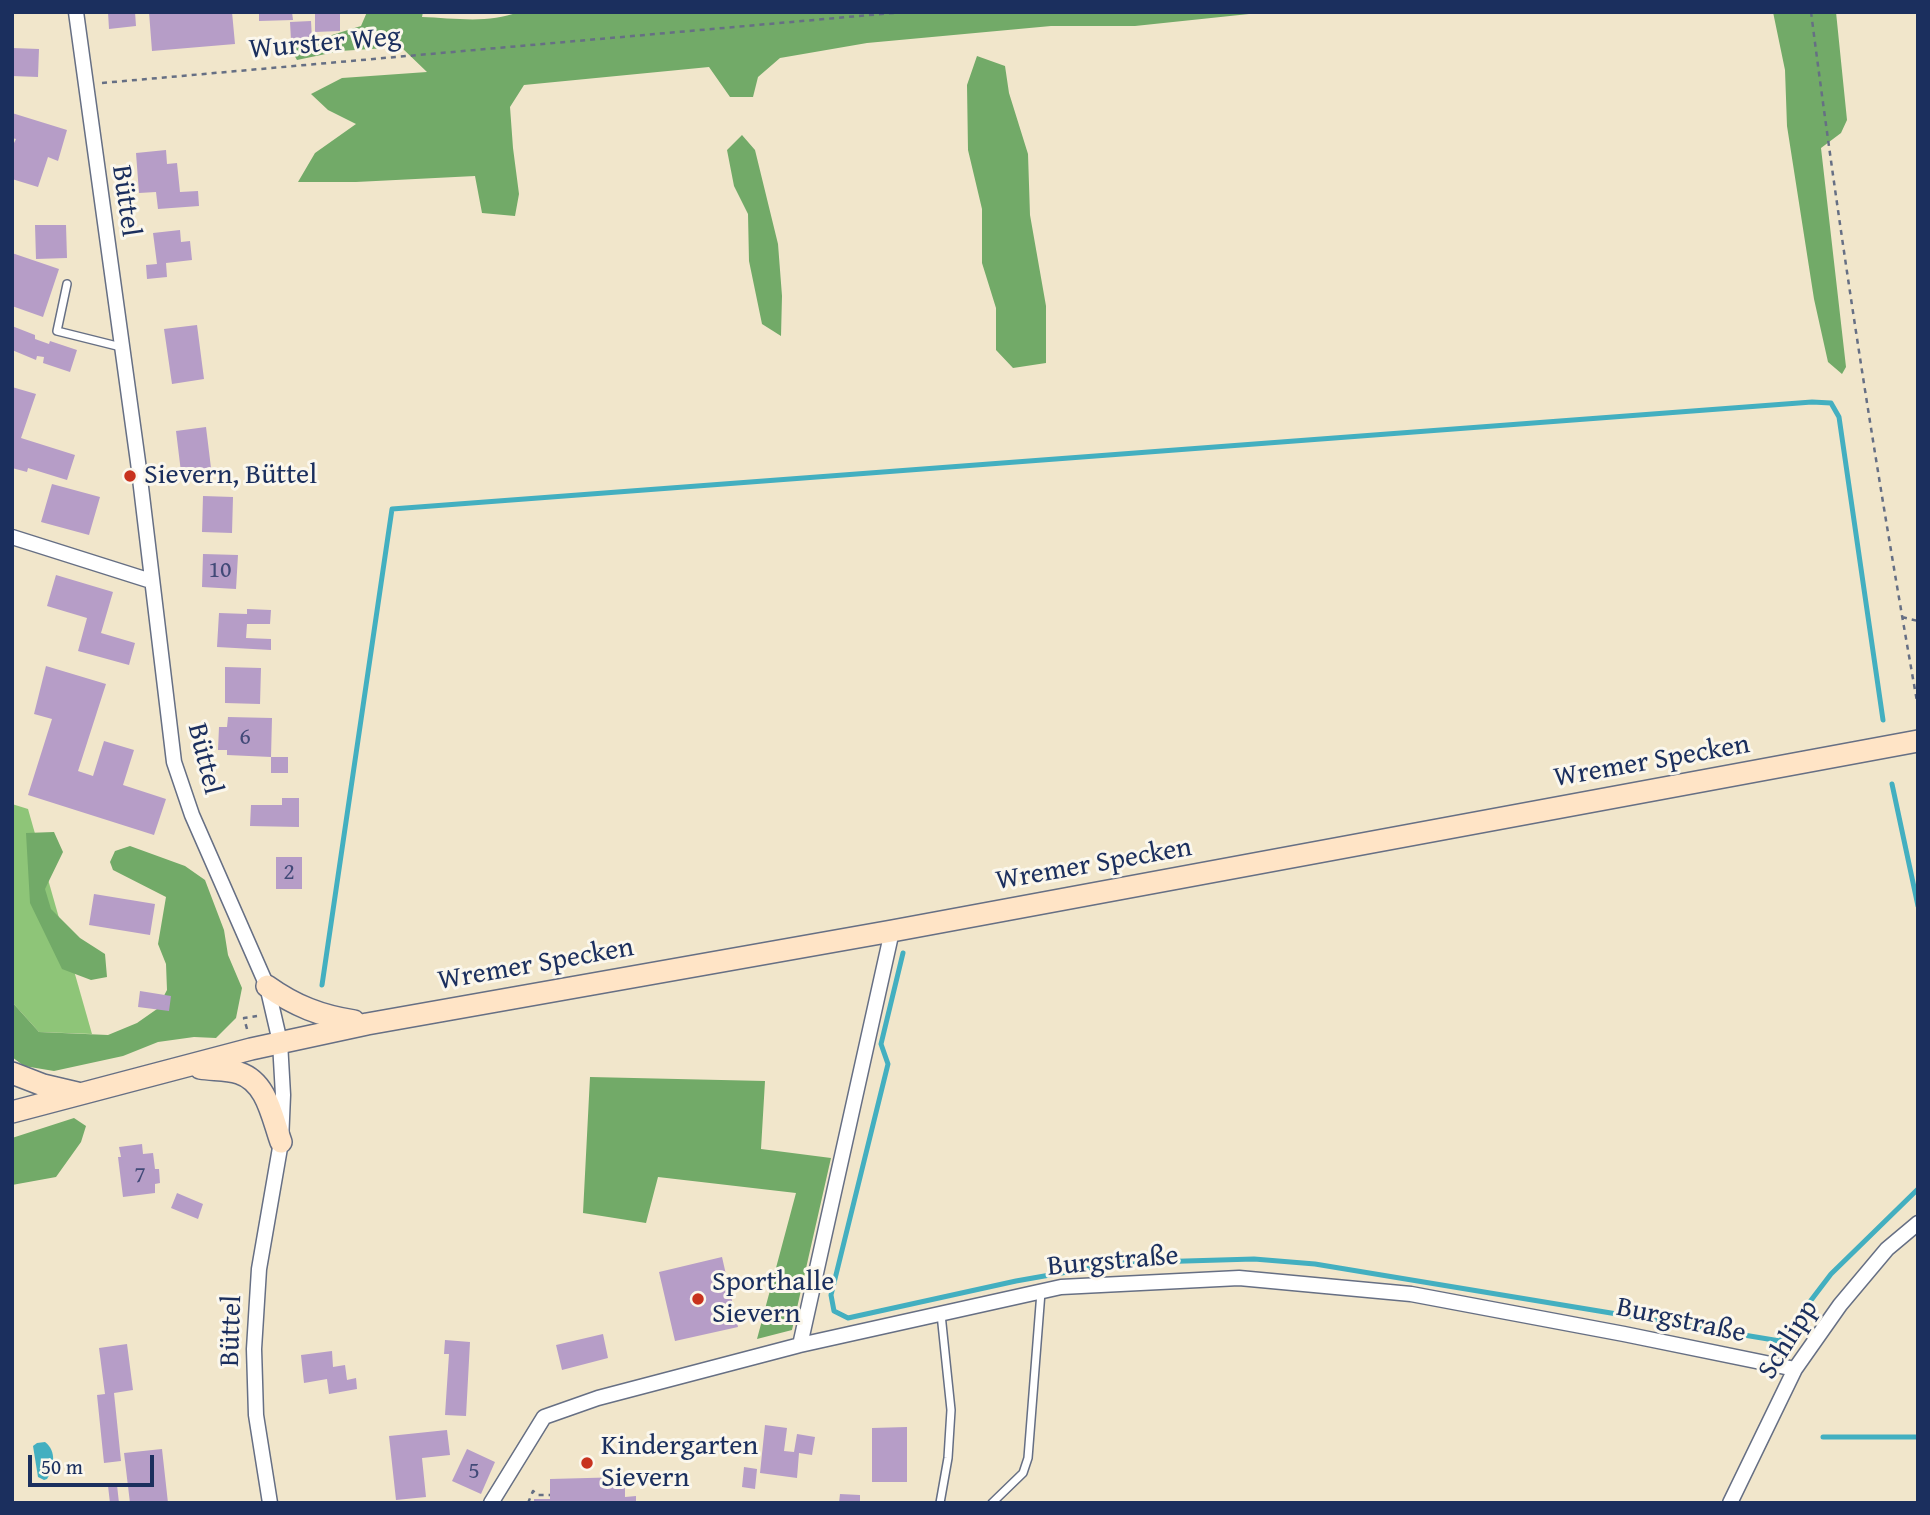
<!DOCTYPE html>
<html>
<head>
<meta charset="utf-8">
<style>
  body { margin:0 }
  #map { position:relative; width:1930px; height:1515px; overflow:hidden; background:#f1e6cb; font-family:"Gentium Book Plus",serif }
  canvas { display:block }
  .frame { position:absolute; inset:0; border:14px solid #1b2f5e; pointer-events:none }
  .scale { position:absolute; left:28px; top:1455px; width:126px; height:32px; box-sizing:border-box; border:4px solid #1b2f5e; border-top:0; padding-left:9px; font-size:21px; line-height:24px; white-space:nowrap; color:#1b2f5e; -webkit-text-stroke:5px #fbf7ec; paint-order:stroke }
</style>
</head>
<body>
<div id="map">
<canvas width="1930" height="1515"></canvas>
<div class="frame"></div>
<div class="scale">50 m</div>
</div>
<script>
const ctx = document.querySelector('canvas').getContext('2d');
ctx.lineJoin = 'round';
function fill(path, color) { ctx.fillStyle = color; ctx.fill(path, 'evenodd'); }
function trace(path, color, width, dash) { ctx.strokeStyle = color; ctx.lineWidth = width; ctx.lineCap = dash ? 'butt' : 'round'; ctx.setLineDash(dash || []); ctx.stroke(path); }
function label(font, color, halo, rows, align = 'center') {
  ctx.font = font + ' "Gentium Book Plus",serif'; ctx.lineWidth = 6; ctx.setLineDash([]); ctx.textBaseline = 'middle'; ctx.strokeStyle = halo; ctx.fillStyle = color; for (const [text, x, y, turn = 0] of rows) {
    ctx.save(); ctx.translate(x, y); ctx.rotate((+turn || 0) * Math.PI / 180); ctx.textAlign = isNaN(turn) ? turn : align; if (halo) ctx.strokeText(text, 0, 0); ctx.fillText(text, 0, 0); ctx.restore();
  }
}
fill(new Path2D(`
  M12,804L28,809L92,1034L39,1032L12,1002Z`), '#8ec578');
fill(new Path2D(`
  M367,12H423L422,17C453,18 489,24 518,12H1268L1135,26H1051L867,43L780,58L758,77L753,97H730L709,67L524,85L510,107L513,148L519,194L515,216L482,213L475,176L356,182H298L315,153L356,124L328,110L311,94L342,78L427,72L401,47L340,51L297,60L290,48L361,26Z
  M1773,12H1836L1847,120L1841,133L1821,148L1846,367L1842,374L1828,362L1814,299L1787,126L1785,70Z
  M977,56L1005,66L1009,93L1028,154L1030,215L1046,306V363L1013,368L996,350V308L982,263V209L968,150L967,85Z
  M742,135L755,150L778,244L782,296L781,336L762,324L749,261L748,214L734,186L727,150Z
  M54,832L63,852L45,889L51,909L80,938L105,954L107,977L91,980L62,969L30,903L26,833Z
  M130,846L185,866L205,880L224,930L228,955L242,988L236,1018L216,1038L194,1037L158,1042L123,1056L54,1071L24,1066L12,1057V1002L39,1032L108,1035L137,1023L157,1009L167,990L166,964L158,944L166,897L113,870L110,862L115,851Z
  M590,1077L765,1081L761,1149L831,1158L792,1330L757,1339L796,1193L658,1177L646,1223L583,1213Z
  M74,1118L86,1126L81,1142L56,1177L12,1185V1138Z`), '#72aa68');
fill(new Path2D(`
  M45,1442C57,1451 54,1467 47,1479L44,1480L38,1477L33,1446L37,1443Z`), '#43afc0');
trace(new Path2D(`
  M1892,784L1918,906
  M903,953L881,1044L888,1064L831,1295L834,1311L848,1318L1016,1281L1118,1263L1254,1259L1315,1264L1780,1341L1831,1274L1918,1189
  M322,985L392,509L1812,402L1831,403L1839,417L1883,720
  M1823,1437H1918`), '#43afc0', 5);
fill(new Path2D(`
  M108,12H135L136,26L109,29Z
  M149,12H232L235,44L152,51Z
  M259,12H292L293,20L259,21Z
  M315,12H340V31L315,32Z
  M311,21L312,39L291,40L290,22Z
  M12,48L39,49L38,77L12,76Z
  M12,113L67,130L58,161L48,157L38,187L12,179V147L16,139L12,138Z
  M166,150L167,164L177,163L180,192L198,191L199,206L158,209L156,192L139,193L136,153Z
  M35,225H66L67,258L36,259Z
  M180,230L181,242L190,241L192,260L166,263L167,277L147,279L146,265L157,264L153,233Z
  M12,253L59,269L43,317L12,306Z
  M197,325L204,379L172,384L164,329Z
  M12,326L35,335V339L49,344L50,341L77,350L70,372L43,363L44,357L37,356L36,360L12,350Z
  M12,387L36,394L21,438L75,455L67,480L28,468L27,472L12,468Z
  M206,427L211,468L181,472L176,431Z
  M52,484L100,497L89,535L41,522Z
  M203,496L233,497L232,533L202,532Z
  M203,554L238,555L236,589L202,587Z
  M56,575L113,592L101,633L135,643L129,665L78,651L87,618L47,606Z
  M247,609L271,610L270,624H247L246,638L271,639V650L217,647L219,613L247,614Z
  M46,666L106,684L78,771L93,776L104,741L134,750L123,785L166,799L154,835L28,795L52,719L34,714Z
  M225,667L261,668L260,704L225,703Z
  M228,717L272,718L271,757L227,755V750H218L219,727H227Z
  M271,757H288V773H271Z
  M282,798H299V827L250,826L251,805H282Z
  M276,857H302V889H276Z
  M94,894L155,904L150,935L89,925Z
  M140,991L171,996L169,1011L138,1007Z
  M142,1144L143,1154L153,1153L155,1169H159L160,1183L155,1184V1193L123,1197L118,1157H121L119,1147Z
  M177,1193L203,1204L198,1219L171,1208Z
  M722,1257L738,1327L675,1341L659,1272Z
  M603,1334L608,1358L562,1370L556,1345Z
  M445,1340L470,1342L466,1416L445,1415L449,1354H444Z
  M127,1344L133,1390L114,1393L121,1461L104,1463L97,1395L105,1394L99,1348Z
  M332,1351L333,1367L345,1365L347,1380L356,1378L357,1389L329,1394L327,1379L304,1383L301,1355Z
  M765,1425L787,1428L784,1451L794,1452L797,1434L815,1437L812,1455L799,1453L797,1478L760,1473Z
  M907,1427V1482H872V1428Z
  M447,1430L450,1455L422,1458L426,1497L396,1500L389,1436Z
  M162,1449L168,1503H130L124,1453Z
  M467,1449L495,1462L481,1494L452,1481Z
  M744,1467L757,1469L755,1489L742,1487Z
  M625,1477V1497L636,1496V1503H534V1499H550V1479Z
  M117,1485L119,1503H110L108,1486Z
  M840,1494L860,1495V1503H839Z`), '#b69dc7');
const lane = new Path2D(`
  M67,284L57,331L121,347
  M940,1503L948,1458L951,1410L941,1314
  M992,1503L1023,1473L1028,1458L1041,1292`);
const street = new Path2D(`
  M76,12L138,462L174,762L192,815L267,986L280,1042L283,1095L281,1142L259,1269L254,1349L256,1415L270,1503
  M12,537L151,581
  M800,1345L892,931
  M491,1503L544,1417L598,1398L800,1345L1061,1287L1239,1278L1411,1294L1624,1334L1795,1369
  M1730,1503L1795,1369L1840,1305L1887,1249L1918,1223`);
const secondary = new Path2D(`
  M267,986C295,1006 321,1016 354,1021
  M200,1068C213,1070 227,1069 239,1073C267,1082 272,1117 281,1142
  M12,1073L43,1085L77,1093
  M12,1112L251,1049L367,1024L892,931L1918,741`);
trace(lane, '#666f84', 10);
trace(street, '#666f84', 17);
trace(secondary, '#666f84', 24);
trace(new Path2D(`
  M1811,12C1841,245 1877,476 1918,707
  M102,83L904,12
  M1902,617L1918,621
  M247,1029L244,1018L257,1016
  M528,1503L533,1491L538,1495H550`), '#666f84', 2.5, [5, 5]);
trace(lane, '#fff', 7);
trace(street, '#fff', 14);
trace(secondary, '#ffe4c6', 21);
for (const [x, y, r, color] of [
  [130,476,7,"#c8321e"],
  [698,1299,7,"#c8321e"],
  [587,1463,7,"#c8321e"]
]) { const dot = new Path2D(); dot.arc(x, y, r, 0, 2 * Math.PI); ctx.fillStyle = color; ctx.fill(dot); trace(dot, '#fbf7ec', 2.5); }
label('24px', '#424a78', null, [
  ["10",220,571],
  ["6",245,738],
  ["2",289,873],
  ["7",140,1176],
  ["5",474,1472]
]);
label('28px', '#1b2f5e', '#fbf7ec', [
  ["Wurster Weg",325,44,-5],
  ["Büttel",125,201,82],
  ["Büttel",204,759,76],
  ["Wremer Specken",1652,762,-10],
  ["Wremer Specken",1094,865,-10],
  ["Wremer Specken",536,965,-10],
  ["Burgstraße",1113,1262,-5],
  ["Burgstraße",1681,1321,12],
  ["Büttel",232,1331,-88],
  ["Schlipp",1789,1340,-58]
]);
label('28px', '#1b2f5e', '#fbf7ec', [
  ["Sievern, Büttel",144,476],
  ["Sporthalle",712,1283],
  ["Sievern",712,1315],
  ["Kindergarten",601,1447],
  ["Sievern",601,1479]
], 'left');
</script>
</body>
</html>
